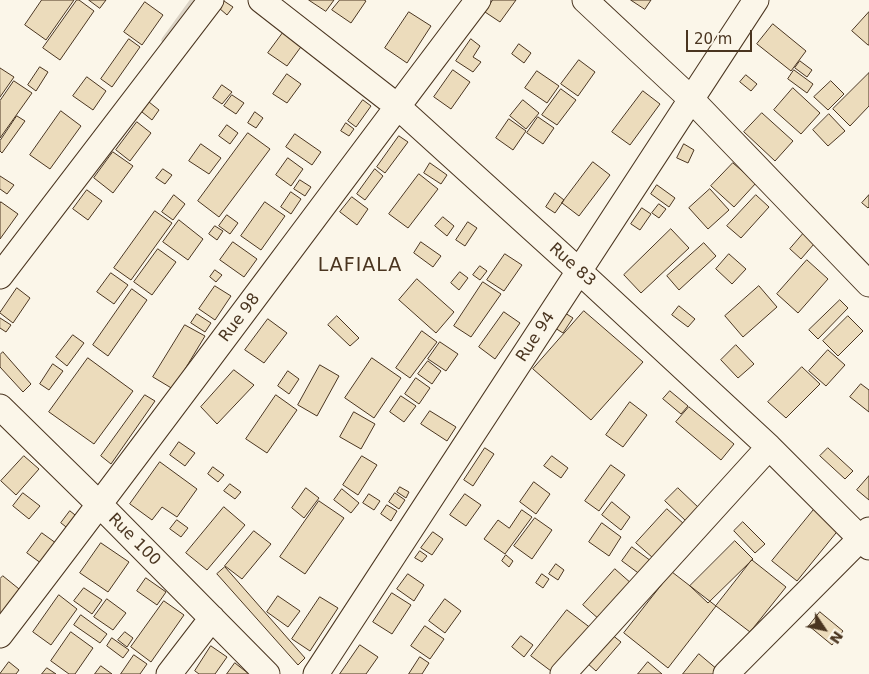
<!DOCTYPE html>
<html>
<head>
<meta charset="utf-8">
<style>
  body { margin:0 }
  #map { position:relative; width:869px; height:674px; overflow:hidden; background:#fbf6e9; font-family:"DejaVu Sans",sans-serif }
  canvas { display:block }
  .north { position:absolute; left:799px; top:604px; width:50px; height:50px; -webkit-text-stroke:4px #fbf6e9; paint-order:stroke; rotate:124deg; font-size:14px; font-weight:700; line-height:20px; text-align:center; color:#4a3520 }
  .north::after { content:''; display:block; margin:auto; width:18px; height:22px; background:#4a3520; clip-path:polygon(50% 0,100% 100%,50% 72%,0 100%) }
  .scale { position:absolute; left:686px; top:30px; width:66px; height:22px; box-sizing:border-box; border:2px solid #4a3520; border-top:0; padding-left:6px; font-size:15px; line-height:18px; white-space:nowrap; color:#4a3520; -webkit-text-stroke:4px #fbf6e9; paint-order:stroke }
</style>
</head>
<body>
<div id="map">
<canvas width="869" height="674"></canvas>
<div class="north">N</div>
<div class="scale">20 m</div>
</div>
<script>
const ctx = document.querySelector('canvas').getContext('2d');
ctx.lineJoin = 'round';
function trace(path, color, width, dash) { ctx.strokeStyle = color; ctx.lineWidth = width; ctx.lineCap = dash ? 'butt' : 'round'; ctx.setLineDash(dash || []); ctx.stroke(path); }
function fill(path, color) { ctx.fillStyle = color; ctx.fill(path, 'evenodd'); }
function label(font, color, halo, rows, align = 'center') {
  ctx.font = font + ' "DejaVu Sans",sans-serif'; ctx.lineWidth = 4; ctx.setLineDash([]); ctx.textBaseline = 'middle'; ctx.strokeStyle = halo; ctx.fillStyle = color; for (const [text, x, y, turn = 0] of rows) {
    ctx.save(); ctx.translate(x, y); ctx.rotate((+turn || 0) * Math.PI / 180); ctx.textAlign = isNaN(turn) ? turn : align; if (halo) ctx.strokeText(text, 0, 0); ctx.fillText(text, 0, 0); ctx.restore();
  }
}
trace(new Path2D(`
  M165,40L194,0`), '#dcd4c6', 7);
const building = new Path2D(`
  M42,0H74L46,40L25,25Z
  M77,0H79L94,11L60,60L43,48Z
  M89,0H106L100,8Z
  M309,0H334L326,11Z
  M340,0H364L366,1L351,23L332,10Z
  M493,0H516L500,22L485,12Z
  M631,0H651L645,9Z
  M224,1L233,7L227,15L219,8Z
  M145,2L163,15L142,45L124,32Z
  M409,12L431,26L407,63L385,48Z
  M869,12V45H868L852,31Z
  M773,24L806,51L791,71L757,44Z
  M285,30L303,44L287,66L268,53Z
  M129,39L140,47L112,87L101,79Z
  M471,39L480,46L473,57L481,62L473,72L456,61Z
  M519,44L531,53L524,63L512,54Z
  M579,60L595,72L578,96L561,84Z
  M800,61L812,70L807,77L795,68Z
  M40,67L48,72L36,91L28,85Z
  M0,68L14,77L0,97Z
  M453,70L470,82L451,109L434,97Z
  M794,70L813,84L807,93L788,79Z
  M537,71L559,86L547,103L525,88Z
  M869,73V106L850,126L833,109Z
  M287,74L301,84L287,103L273,94Z
  M746,75L757,84L751,91L740,82Z
  M87,77L106,91L93,110L73,96Z
  M14,81L32,93L0,138V101Z
  M831,81L844,94L828,110L814,97Z
  M222,85L232,92L222,104L213,98Z
  M793,88L820,113L801,134L774,110Z
  M561,89L576,100L557,125L542,115Z
  M643,91L660,104L630,145L612,132Z
  M232,95L244,103L236,114L224,106Z
  M363,100L371,106L356,127L348,121Z
  M523,100L539,113L526,129L510,116Z
  M149,102L159,110L152,120L142,112Z
  M61,111L81,126L50,169L30,155Z
  M255,112L263,118L256,128L248,123Z
  M762,113L793,141L775,161L744,132Z
  M829,114L845,131L828,146L813,130Z
  M17,116L25,121L2,153L0,151V141Z
  M538,117L554,128L543,144L527,133Z
  M509,119L526,131L513,150L496,138Z
  M137,122L151,133L130,161L116,150Z
  M346,123L354,129L349,136L341,131Z
  M227,125L238,133L230,144L219,136Z
  M248,133L270,149L219,217L198,201Z
  M295,134L321,152L312,165L286,147Z
  M399,136L408,142L385,173L377,167Z
  M201,144L221,158L209,174L189,161Z
  M684,144L694,150L688,163L677,158Z
  M113,152L133,166L113,193L94,178Z
  M288,158L303,169L291,186L276,175Z
  M593,162L610,175L579,216L562,203Z
  M430,163L447,175L441,184L424,173Z
  M733,163L756,183L734,207L711,186Z
  M163,169L172,175L165,184L156,178Z
  M375,169L383,176L365,200L357,194Z
  M419,174L438,189L408,228L389,214Z
  M0,176L14,185L7,194L0,189Z
  M300,180L311,187L305,196L294,189Z
  M657,185L675,198L669,207L651,194Z
  M710,189L729,210L708,229L689,208Z
  M87,190L102,201L88,220L73,209Z
  M291,192L301,199L291,214L281,207Z
  M555,193L564,200L555,213L546,207Z
  M174,195L185,204L173,220L162,212Z
  M756,195L769,207L741,238L727,226Z
  M869,195V207L868,208L862,203Z
  M352,197L368,209L357,225L340,212Z
  M1,202L18,214L0,239V204Z
  M265,202L285,216L261,250L241,236Z
  M659,204L666,209L659,218L652,213Z
  M642,208L651,214L640,230L631,224Z
  M155,211L172,223L131,280L114,268Z
  M227,215L238,223L230,234L219,226Z
  M443,217L454,226L447,236L435,226Z
  M179,220L203,239L188,260L163,242Z
  M468,222L477,228L465,246L456,240Z
  M215,226L223,231L217,240L209,234Z
  M809,227L820,237L801,259L790,249Z
  M671,229L689,248L641,293L624,275Z
  M233,242L257,259L244,277L220,260Z
  M421,242L441,256L433,267L414,253Z
  M704,243L716,256L679,290L667,276Z
  M158,249L176,262L152,295L134,282Z
  M505,254L522,265L504,291L487,280Z
  M729,254L746,269L732,284L716,269Z
  M807,260L828,279L798,313L777,294Z
  M480,266L487,271L480,280L473,275Z
  M215,270L222,275L216,282L210,277Z
  M460,272L468,278L459,290L451,283Z
  M111,273L128,285L114,304L97,292Z
  M417,279L454,312L436,333L399,300Z
  M483,282L501,294L471,337L454,326Z
  M215,286L231,296L215,320L199,309Z
  M759,286L777,307L743,337L725,316Z
  M17,288L30,298L13,323L0,313Z
  M132,289L147,300L108,356L93,345Z
  M840,300L848,308L818,339L809,330Z
  M679,306L695,319L688,327L672,315Z
  M584,311L643,362L591,420L533,369Z
  M504,312L520,323L495,359L479,347Z
  M565,313L573,318L563,333L555,328Z
  M197,314L211,323L205,332L191,323Z
  M337,316L359,338L350,346L328,325Z
  M848,316L863,331L838,356L823,341Z
  M0,318L11,325L6,332L0,328Z
  M268,319L287,333L264,363L245,350Z
  M185,325L205,336L173,389L153,377Z
  M422,331L437,342L410,378L396,368Z
  M73,335L84,343L67,366L56,357Z
  M440,342L458,354L446,371L428,359Z
  M736,345L754,364L738,378L721,360Z
  M828,350L845,365L826,386L809,371Z
  M3,352L31,384L23,392L0,367V355Z
  M88,358L133,391L94,444L49,412Z
  M372,358L401,378L374,418L345,398Z
  M428,361L441,371L432,384L418,374Z
  M53,364L63,371L49,390L40,384Z
  M320,365L339,376L317,416L298,405Z
  M802,367L820,384L786,418L768,402Z
  M234,370L254,385L217,424L201,407Z
  M288,371L299,379L289,394L278,386Z
  M416,378L430,388L419,404L405,394Z
  M861,384L869,390V412L850,397Z
  M670,391L688,406L681,414L663,399Z
  M145,395L155,401L111,464L101,456Z
  M276,395L297,410L267,453L246,439Z
  M401,396L416,406L404,422L390,412Z
  M630,402L647,415L623,447L606,435Z
  M689,407L734,444L721,460L676,422Z
  M430,411L456,427L447,441L421,424Z
  M354,412L375,424L361,449L340,437Z
  M179,442L195,453L185,466L170,455Z
  M485,448L494,454L473,486L464,480Z
  M828,448L853,471L845,479L820,456Z
  M24,456L39,469L16,495L1,481Z
  M362,456L377,465L358,495L343,485Z
  M552,456L568,468L561,478L544,466Z
  M160,462L197,489L177,517L162,507L152,520L130,504Z
  M611,465L625,475L599,511L585,501Z
  M213,467L224,475L218,482L208,474Z
  M869,476V500L857,490Z
  M534,482L550,494L536,514L520,502Z
  M230,484L241,492L235,499L224,491Z
  M400,487L409,492L406,498L397,492Z
  M306,488L319,498L304,518L292,508Z
  M678,488L700,509L687,522L665,501Z
  M342,489L359,503L351,513L334,500Z
  M23,493L40,506L29,519L13,506Z
  M395,493L405,500L399,509L389,502Z
  M369,494L380,501L374,510L363,503Z
  M465,494L481,505L466,526L450,515Z
  M319,501L344,518L305,574L280,557Z
  M612,502L630,517L621,530L602,515Z
  M387,505L397,511L391,521L381,514Z
  M224,507L245,525L207,570L186,553Z
  M816,507L840,528L797,581L772,561Z
  M667,509L684,524L653,558L636,543Z
  M522,510L532,517L505,554L484,539L498,520L509,528Z
  M70,511L79,518L70,530L61,523Z
  M535,518L552,530L532,559L514,546Z
  M177,520L188,528L181,537L170,529Z
  M743,522L765,544L755,553L734,531Z
  M602,523L621,537L609,556L589,542Z
  M254,531L271,544L242,579L225,566Z
  M433,532L443,539L432,555L421,548Z
  M42,533L60,546L45,566L27,553Z
  M735,541L753,559L708,603L690,586Z
  M101,543L129,562L108,592L80,573Z
  M632,547L651,561L641,575L622,561Z
  M420,551L427,556L422,562L415,558Z
  M506,555L513,561L509,567L502,561Z
  M752,560L786,587L750,632L716,606Z
  M556,564L564,570L558,580L549,574Z
  M225,567L305,658L298,665L217,574Z
  M615,569L632,584L600,620L583,605Z
  M672,572L716,606L668,668L624,633Z
  M408,574L424,585L414,601L397,589Z
  M542,574L549,579L543,588L536,583Z
  M3,576L24,593L4,617L0,614V579Z
  M146,578L166,592L157,605L137,591Z
  M84,588L102,600L92,614L74,601Z
  M392,593L411,605L392,634L373,622Z
  M59,595L77,609L51,645L33,632Z
  M278,596L300,611L288,627L267,612Z
  M320,597L338,608L310,651L292,639Z
  M107,599L126,613L113,630L94,617Z
  M445,599L461,611L445,633L429,621Z
  M164,601L184,615L151,662L131,647Z
  M567,610L592,629L555,674L531,656Z
  M820,612L843,631L832,645L809,626Z
  M81,615L107,634L100,643L74,625Z
  M425,626L444,639L430,659L411,646Z
  M71,632L93,648L75,674H69L51,661Z
  M125,632L133,638L127,647L118,640Z
  M611,634L621,642L596,671L587,663Z
  M521,636L533,645L524,657L512,647Z
  M112,638L129,650L123,658L107,646Z
  M360,645L378,657L366,674H340Z
  M211,646L227,657L215,674H199L195,671Z
  M699,654L718,670L715,674H683Z
  M134,655L147,664L140,674H121Z
  M420,657L429,663L422,674H409Z
  M9,662L19,670L16,674H0Z
  M648,662L662,674H638Z
  M235,663L249,674H227Z
  M101,666L112,674H95Z
  M47,668L56,674H42Z`);
fill(building, '#ecdcbc');
trace(building, '#4a3520', 1);
const minor = new Path2D(`
  M261,0L397,106L579,271L769,447L869,547
  M585,0L691,99L869,284
  M0,276L211,0
  M0,407L100,505L267,674
  M0,635C161,425 318,211 478,0
  M169,674L212,618
  M316,674L756,0
  M563,674L769,447
  M726,674L869,530`);
trace(minor, '#4a3520', 27);
trace(minor, '#fbf6e9', 25);
label('16px', '#4a3520', '#fbf6e9', [
  ["Rue 83",572,265,42],
  ["Rue 98",240,318,-53],
  ["Rue 94",536,337,-57],
  ["Rue 100",134,540,45]
]);
ctx.letterSpacing = '1px';
label('19px', '#4a3520', '#fbf6e9', [
  ["LAFIALA",360,266]
]);
ctx.letterSpacing = '0px';
</script>
</body>
</html>
